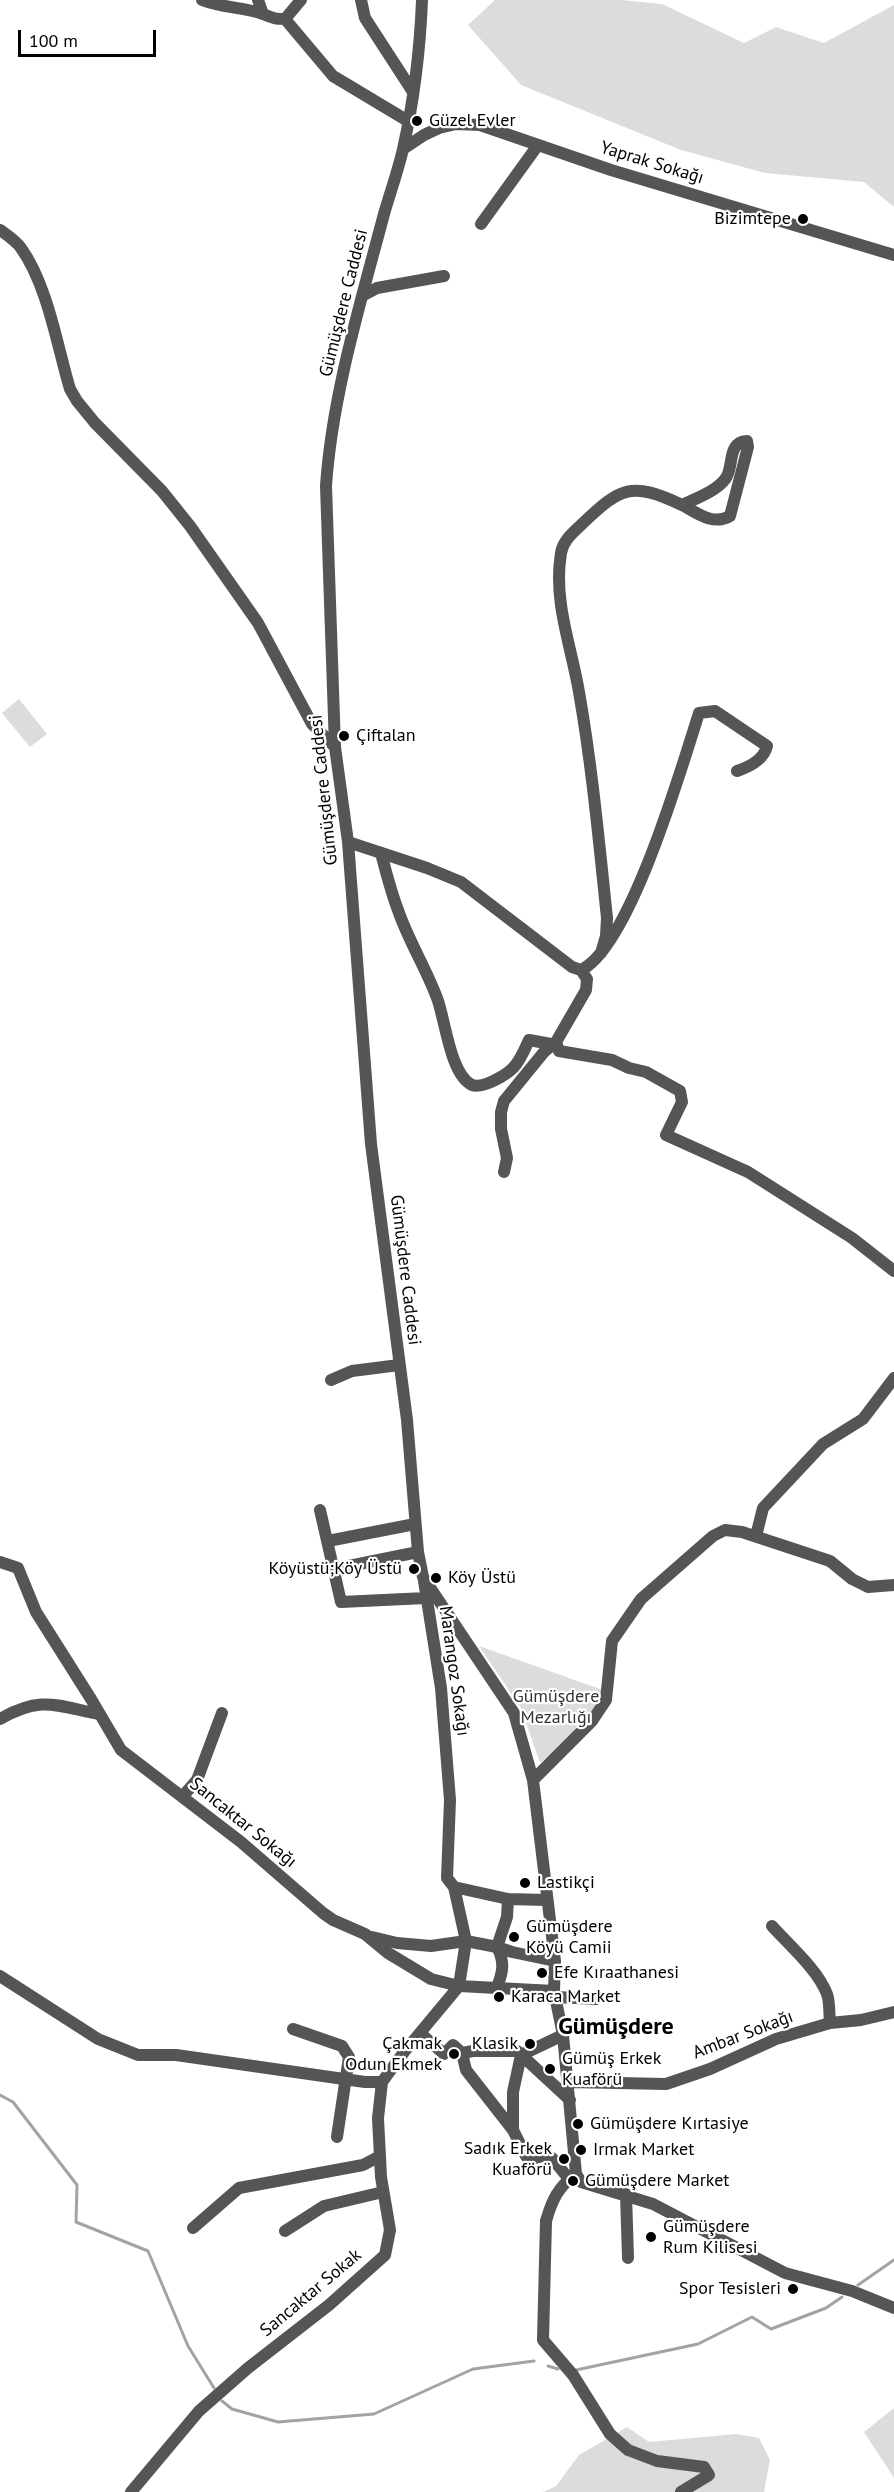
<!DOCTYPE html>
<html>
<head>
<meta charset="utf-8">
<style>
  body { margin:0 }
  #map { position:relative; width:894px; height:2492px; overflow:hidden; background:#fff; font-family:"PT Sans",sans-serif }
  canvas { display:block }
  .scale { position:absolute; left:18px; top:30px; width:138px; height:27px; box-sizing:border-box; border:3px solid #000; border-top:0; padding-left:8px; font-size:18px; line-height:21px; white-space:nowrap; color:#000; -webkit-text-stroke:4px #fff; paint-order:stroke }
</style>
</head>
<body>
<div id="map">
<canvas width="894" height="2492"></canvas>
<div class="scale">100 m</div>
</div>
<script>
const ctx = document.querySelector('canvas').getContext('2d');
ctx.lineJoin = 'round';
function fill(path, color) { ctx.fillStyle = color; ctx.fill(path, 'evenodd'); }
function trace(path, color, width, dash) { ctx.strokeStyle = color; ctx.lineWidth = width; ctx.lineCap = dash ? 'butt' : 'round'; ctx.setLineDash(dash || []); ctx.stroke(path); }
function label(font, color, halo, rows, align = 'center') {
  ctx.font = font + ' "PT Sans",sans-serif'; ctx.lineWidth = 4.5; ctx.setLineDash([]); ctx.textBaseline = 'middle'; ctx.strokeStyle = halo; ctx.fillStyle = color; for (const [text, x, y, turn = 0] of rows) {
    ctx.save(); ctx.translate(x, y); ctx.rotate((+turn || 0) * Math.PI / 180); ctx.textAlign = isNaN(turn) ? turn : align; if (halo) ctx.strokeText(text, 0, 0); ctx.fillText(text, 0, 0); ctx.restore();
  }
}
fill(new Path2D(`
  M495,0H621L662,4L744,43L776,27L824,43L894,5V207L864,182L765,173L681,150L521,85L468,25Z
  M19,699L47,734L30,747L2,713Z
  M479,1646L603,1690C590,1720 565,1744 540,1763L521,1708Z
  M894,2408V2478L864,2432Z
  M627,2427L649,2442L736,2434L759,2438L770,2460L764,2492H543L556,2486L579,2455Z`), '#dcdcdc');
trace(new Path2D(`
  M0,2095L13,2102L77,2185L76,2222L148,2251L188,2346L214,2388
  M858,2285L894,2260
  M548,2366L558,2369
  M576,2370L698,2344L752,2317L771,2329L826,2308L842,2297
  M222,2401L232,2409L278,2422L374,2414L473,2369L534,2361`), '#a3a3a3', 3);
trace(new Path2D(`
  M202,0C222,8 244,7 263,14C273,18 274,19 285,19L333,76L408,121
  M258,0L263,14
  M361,0L365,18L413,92
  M422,0C420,50 414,100 403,149C398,171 390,193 384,214C361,301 332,396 326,486L335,747L348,842L371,1144L407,1420L418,1552L423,1577L514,1713L533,1780L555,1961L554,1991L563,2035L576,2174L581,2182L653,2204L785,2273L852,2291L894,2308
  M285,19L301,0
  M403,149L424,135L439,128L456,124L480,125L611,170L894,255
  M481,224L538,145
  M0,230C7,235 16,241 21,248C48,286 57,346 70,389L77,401L95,423L162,491L190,526L258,623L312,724L335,747
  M362,296L377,288L444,276
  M348,842L427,868L461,882L572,967L581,970C630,947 682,766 699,713L715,711L767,746C764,759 749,767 737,771
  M381,853C386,872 391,892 398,910C408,940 426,968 437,998C445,1018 450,1075 472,1085C483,1089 506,1075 513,1068C520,1061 525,1049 529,1040L551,1044
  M601,953L606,936L607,918C599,842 592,766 579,692C571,645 553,601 561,553C563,540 574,532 582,524C621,487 631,481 682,505C695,499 717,491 726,478C734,466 727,442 747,441L748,447L730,516C713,526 697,513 682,505
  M581,970L587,979L586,990L556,1042L559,1051L612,1060L629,1068L646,1072L680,1091L682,1102L666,1135L748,1172L852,1238L894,1271
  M504,1172L507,1158L501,1129V1112L504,1101L544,1052L556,1042
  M331,1380L352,1371L399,1365
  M320,1510L341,1602L426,1598
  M756,1536L763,1508L823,1444L863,1419L894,1378
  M328,1541L415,1524
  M0,1562L18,1568L36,1612L91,1699L121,1750L241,1842L323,1913L333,1920L365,1934L388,1953L431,1979L459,1986L554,1991
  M334,1569L418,1552
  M0,1719C42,1695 56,1706 99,1714
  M533,1780L592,1721L606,1700L612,1641L641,1599L713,1536L725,1530L742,1532L830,1561L852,1579L868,1587L894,1585
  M183,1796L197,1780L222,1713
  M454,1887L508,1899L546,1900
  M508,1899L507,1917L497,1947L512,1952L555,1961
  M772,1926C789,1945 818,1970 827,1994C830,2002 829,2014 830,2023
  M372,1937L397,1943L431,1946L466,1941L497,1947C505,1962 503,1972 497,1987
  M0,1976L98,2039L138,2055H176L365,2082H382
  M556,1997L596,1999
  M293,2029L342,2046L349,2057L337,2137
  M420,2033L444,2054L453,2045L462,2053L466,2070L513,2130L526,2156L531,2159L543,2156L552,2158L569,2179
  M462,2053L473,2051H517L570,2100
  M568,2082L666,2084L710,2069L776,2039L830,2023L861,2020L894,2012
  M513,2129V2092L521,2055L563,2035
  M576,2174C558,2187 552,2200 546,2221L543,2340L573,2375L610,2434L628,2450L657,2461L704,2467L709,2475L681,2492
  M626,2194L628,2258
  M193,2228L239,2188L363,2165L380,2156
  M285,2231L324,2206L383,2192
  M131,2492L199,2411L248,2368L329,2305L385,2255L390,2230L381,2177L378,2118L382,2082L404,2052L459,1986L466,1941L454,1887L447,1878L450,1800L441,1688L424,1581`), '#555', 12);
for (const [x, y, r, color] of [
  [417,121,6,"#000"],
  [803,219,6,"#000"],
  [344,736,6,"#000"],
  [414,1569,6,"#000"],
  [436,1578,6,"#000"],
  [525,1883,6,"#000"],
  [514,1937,6,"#000"],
  [542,1973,6,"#000"],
  [499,1997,6,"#000"],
  [530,2044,6,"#000"],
  [454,2054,6,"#000"],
  [550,2069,6,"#000"],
  [578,2124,6,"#000"],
  [581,2150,6,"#000"],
  [564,2159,6,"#000"],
  [573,2181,6,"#000"],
  [651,2237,6,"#000"],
  [793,2289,6,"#000"]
]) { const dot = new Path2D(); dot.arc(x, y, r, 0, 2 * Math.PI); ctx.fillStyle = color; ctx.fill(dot); trace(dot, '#fff', 2); }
label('18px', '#000', '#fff', [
  ["Güzel Evler",429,121],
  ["Bizimtepe",791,219,"right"],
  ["Çiftalan",356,736],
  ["Köyüstü;Köy Üstü",402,1569,"right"],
  ["Köy Üstü",448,1578],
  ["Lastikçi",537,1883],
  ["Gümüşdere",526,1927],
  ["Köyü Camii",526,1948],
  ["Efe Kıraathanesi",554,1973],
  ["Karaca Market",511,1997],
  ["Çakmak",442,2044,"right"],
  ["Odun Ekmek",442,2065,"right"],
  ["Klasik",518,2044,"right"],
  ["Gümüş Erkek",562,2059],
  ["Kuaförü",562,2080],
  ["Gümüşdere Kırtasiye",590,2124],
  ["Sadık Erkek",552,2149,"right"],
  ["Kuaförü",552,2170,"right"],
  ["Irmak Market",593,2150],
  ["Gümüşdere Market",585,2181],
  ["Gümüşdere",663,2227],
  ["Rum Kilisesi",663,2248],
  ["Spor Tesisleri",781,2289,"right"]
], 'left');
label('18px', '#000', '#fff', [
  ["Yaprak Sokağı",652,163,17],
  ["Gümüşdere Caddesi",344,303,-76],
  ["Gümüşdere Caddesi",324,790,-96],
  ["Gümüşdere Caddesi",405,1270,83],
  ["Marangoz Sokağı",454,1671,82],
  ["Sancaktar Sokağı",243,1823,39],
  ["Ambar Sokağı",743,2035,-21],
  ["Sancaktar Sokak",311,2293,-40]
]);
label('18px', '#333', '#fff', [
  ["Gümüşdere",556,1697],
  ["Mezarlığı",556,1718]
]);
label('bold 24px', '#000', '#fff', [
  ["Gümüşdere",616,2027]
]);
</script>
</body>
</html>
